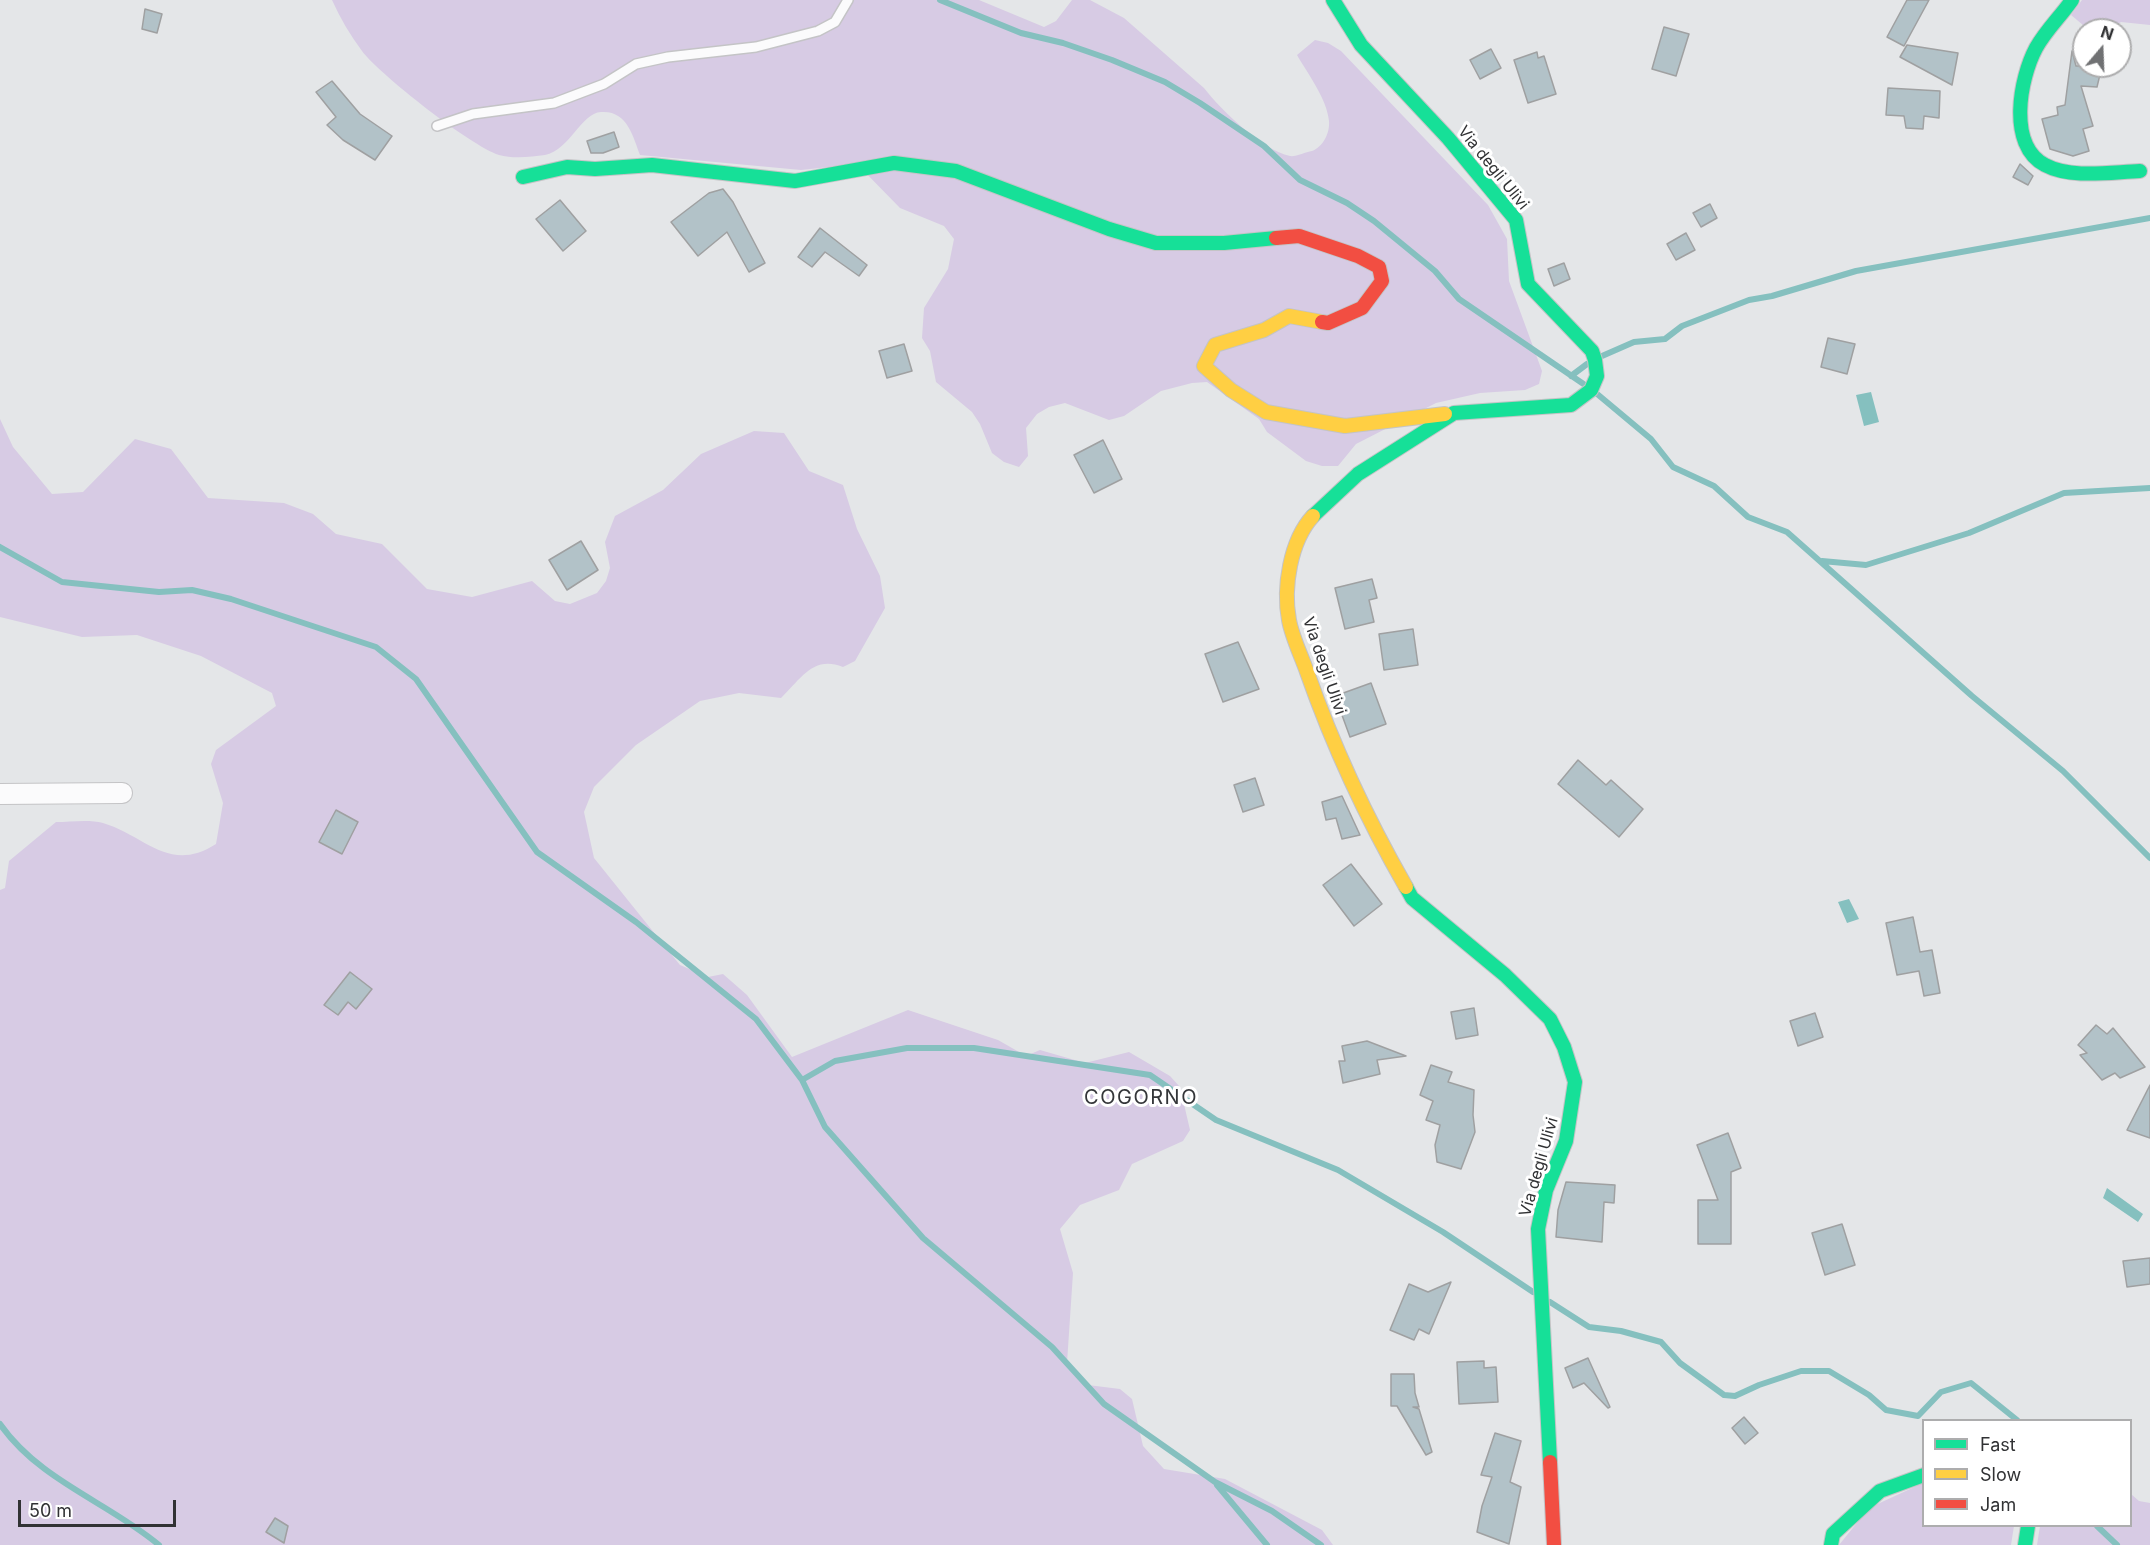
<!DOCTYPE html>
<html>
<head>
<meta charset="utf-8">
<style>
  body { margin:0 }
  #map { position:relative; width:2150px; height:1545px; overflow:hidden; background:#e4e6e8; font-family:Inter,sans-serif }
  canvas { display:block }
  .legend { position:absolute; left:1922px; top:1419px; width:210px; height:108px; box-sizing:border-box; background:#fff; border:2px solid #adadae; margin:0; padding:8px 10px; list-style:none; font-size:18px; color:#313234 }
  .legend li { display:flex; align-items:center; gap:12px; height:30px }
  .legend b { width:30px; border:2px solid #adadae }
  .north { position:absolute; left:2072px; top:18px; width:60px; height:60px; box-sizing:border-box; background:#fff; border:2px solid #adadae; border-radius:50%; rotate:19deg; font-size:16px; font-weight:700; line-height:24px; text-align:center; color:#313234 }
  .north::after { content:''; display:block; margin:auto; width:21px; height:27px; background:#707173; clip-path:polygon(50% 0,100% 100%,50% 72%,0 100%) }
  .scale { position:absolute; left:18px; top:1500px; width:158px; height:27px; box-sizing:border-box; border:3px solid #313234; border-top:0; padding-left:8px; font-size:18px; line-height:21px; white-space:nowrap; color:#313234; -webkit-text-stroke:4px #fff; paint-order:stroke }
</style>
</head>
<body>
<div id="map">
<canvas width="2150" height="1545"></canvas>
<ul class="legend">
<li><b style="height:8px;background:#16e098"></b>Fast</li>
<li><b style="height:8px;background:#ffcf43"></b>Slow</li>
<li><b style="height:8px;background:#f24e42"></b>Jam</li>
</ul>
<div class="north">N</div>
<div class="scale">50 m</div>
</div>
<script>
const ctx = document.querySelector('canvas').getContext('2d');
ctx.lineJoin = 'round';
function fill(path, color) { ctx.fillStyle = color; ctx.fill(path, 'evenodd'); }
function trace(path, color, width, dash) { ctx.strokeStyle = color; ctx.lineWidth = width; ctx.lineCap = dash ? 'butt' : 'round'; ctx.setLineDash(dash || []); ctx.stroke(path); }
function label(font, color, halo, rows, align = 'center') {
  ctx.font = font + ' Inter,sans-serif'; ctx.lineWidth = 6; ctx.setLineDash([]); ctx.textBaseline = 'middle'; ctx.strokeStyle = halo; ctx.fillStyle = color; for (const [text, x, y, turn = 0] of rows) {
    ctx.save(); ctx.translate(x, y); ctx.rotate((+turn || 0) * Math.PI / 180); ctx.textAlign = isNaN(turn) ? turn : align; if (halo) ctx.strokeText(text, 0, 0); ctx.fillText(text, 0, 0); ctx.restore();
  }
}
fill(new Path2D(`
  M332,0H979L1044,27L1056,21L1072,0H1090L1124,18L1204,88C1221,110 1262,150 1290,156C1296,157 1305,152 1312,151C1323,147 1330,133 1329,121C1327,99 1308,74 1297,55L1315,40L1328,43L1341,51L1488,205L1507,239L1509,281L1542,371L1539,384L1525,390L1480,393L1436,403L1356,444L1338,466H1322L1306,461L1267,432L1259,419L1207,382L1192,383L1161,391L1124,416L1109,420L1065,403L1049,407L1037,414L1026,428L1028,456L1019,467L1004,462L992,453L980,424L972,412L936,382L930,351L922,338L924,308L948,269L954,239L944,226L900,208L857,164L801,170L640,155C633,136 627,110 601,112C581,113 570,150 545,155C531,157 513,159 499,155C471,146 380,75 362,51C350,35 340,18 332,0Z
  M2082,0H2150V25L2121,22L2107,30H2089L2071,15Z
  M0,419L13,447L52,494L83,492L135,439L171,449L208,498L284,503L313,514L336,534L382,544L427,589L472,597L532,581L555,601L570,604L597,593L606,581L610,568L605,542L615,516L663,490L701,454L754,431L784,433L809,471L843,485L857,529L880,576L885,608L855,661L843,667C813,655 801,679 781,698L739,693L700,701L636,745L594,787L584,812L594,858L680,965L708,977L723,974L747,995L792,1057L908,1010L998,1040L1026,1056L1040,1050L1085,1063L1129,1052L1170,1076L1180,1087L1190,1130L1183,1141L1132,1164L1119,1190L1080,1205L1060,1229L1073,1273L1067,1363L1088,1385L1120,1389L1132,1399L1143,1446L1164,1469L1225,1479L1322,1530L1333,1545H0V890L5,888L9,861L56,822C70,822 89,819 103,823C146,836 169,874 216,844L223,803L211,764L216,750L276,706L272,693L201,656L137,635L82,637L0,617Z
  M1923,1483L1924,1526H2014L2011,1545H1839L1869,1508Z
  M2131,1494L2139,1501L2150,1503V1545H2037L2040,1526H2130Z`), '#d7cbe4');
fill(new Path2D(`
  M1871,392L1879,422L1864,426L1856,395Z
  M1849,899L1859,919L1847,923L1838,902Z
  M2107,1188L2143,1214L2138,1222L2103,1198Z`), '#85c0bf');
trace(new Path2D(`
  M940,0L1021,33L1063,43L1112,60L1165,82L1200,103L1264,146L1300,180L1347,203L1374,221L1435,271L1459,299L1585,385
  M1602,356L1634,342L1665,339L1682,326L1749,300L1772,296L1856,271L2150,218
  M1571,376L1587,364
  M1596,393L1651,439L1673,467L1714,486L1748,517L1787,532L1972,696L2063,771L2150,858
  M0,547L62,582L159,592L192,590L231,599L376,647L416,679L537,852L636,922L756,1019L802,1080L825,1127L923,1238L1052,1347L1104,1404L1215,1482L1272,1511L1321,1545
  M1822,561L1866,565L1969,533L2064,493L2150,488
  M802,1080L835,1061L907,1048H974L1150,1075L1216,1120L1338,1170L1443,1232L1533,1292
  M1550,1302L1589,1327L1621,1331L1661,1342L1680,1363L1724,1395L1735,1396L1759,1385L1801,1371H1829L1869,1395L1886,1410L1918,1416L1941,1392L1971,1383L2017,1420
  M0,1424C40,1481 108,1502 159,1545
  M1217,1485L1267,1545
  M2097,1526L2117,1545`), '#85c0bf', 6);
const building = new Path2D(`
  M1907,0H1929L1904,46L1887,37Z
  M145,9L162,14L157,33L142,29Z
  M1664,27L1689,34L1676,76L1652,69Z
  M1907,45L1958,53L1952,85L1900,57Z
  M1491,49L1501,68L1480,79L1470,60Z
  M2072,51L2076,66H2102L2097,87L2081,86L2093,126L2083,129L2089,151L2073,156L2050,149L2042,119L2058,115L2057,107L2065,105Z
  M1537,52L1538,58L1544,56L1556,94L1528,103L1514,60Z
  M332,81L360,114L392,136L375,160L343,140L327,125L336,117L316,92Z
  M1888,88L1940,91L1939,118L1924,116L1923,129L1906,128L1904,116L1886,115Z
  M614,132L619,147L603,153H591L587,141Z
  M2020,164L2033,176L2028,185L2013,177Z
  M723,189L733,202L765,263L749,272L727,232L698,256L671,222L709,193Z
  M560,200L586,231L563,251L536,219Z
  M1710,204L1717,218L1701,227L1693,213Z
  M820,228L867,265L859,276L825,252L812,267L798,257Z
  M1686,233L1695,250L1676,260L1667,244Z
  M1564,263L1570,279L1554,286L1548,269Z
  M1828,338L1855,344L1847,374L1821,367Z
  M904,344L912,371L887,378L879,351Z
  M1103,440L1122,479L1094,493L1074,455Z
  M581,541L598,570L567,590L549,560Z
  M1372,579L1377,598L1369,600L1374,622L1345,629L1335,588Z
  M1413,629L1418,665L1384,670L1379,634Z
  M1238,642L1259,689L1223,702L1205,654Z
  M1371,683L1386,724L1350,737L1335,696Z
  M1578,760L1606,785L1611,780L1643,809L1619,837L1558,784Z
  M1255,778L1264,805L1243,812L1234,785Z
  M1342,796L1360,835L1342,839L1336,818L1326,820L1322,802Z
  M336,810L358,822L342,854L319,842Z
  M1351,864L1382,904L1354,926L1323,885Z
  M1913,917L1920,952L1932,950L1940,993L1924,996L1919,971L1897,975L1886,923Z
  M350,972L372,989L356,1009L348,1002L338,1015L324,1005Z
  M1474,1008L1478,1035L1456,1039L1451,1012Z
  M1815,1013L1823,1037L1798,1046L1790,1021Z
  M2096,1025L2107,1034L2113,1028L2145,1067L2120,1078L2115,1073L2102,1080L2080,1055L2087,1053L2078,1045Z
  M1367,1041L1406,1056L1377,1060L1380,1074L1343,1083L1339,1061H1345L1342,1046Z
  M1431,1065L1452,1072L1448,1082L1474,1090L1473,1115L1475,1132L1461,1169L1437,1162L1435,1145L1440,1125L1426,1120L1433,1101L1420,1095Z
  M2150,1085V1138L2127,1130Z
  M1728,1133L1741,1168L1731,1172V1244H1698V1200H1718L1697,1145Z
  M1566,1182L1615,1185L1614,1203L1604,1202L1602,1242L1556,1237L1558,1210Z
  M1842,1224L1855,1265L1825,1275L1812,1233Z
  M2150,1258V1284L2127,1287L2123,1261Z
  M1451,1282L1429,1334L1419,1329L1414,1340L1390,1330L1409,1284L1428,1292Z
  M1588,1358L1610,1407L1608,1408L1584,1383L1573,1388L1565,1368Z
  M1484,1361V1368L1496,1367L1498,1402L1459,1404L1457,1362Z
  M1391,1374H1414L1415,1393L1419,1407H1413L1419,1409L1432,1452L1426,1455L1397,1406H1391Z
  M1744,1417L1758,1433L1745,1444L1732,1428Z
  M1495,1433L1521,1441L1510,1482L1521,1487L1509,1544L1477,1532L1482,1506L1492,1477L1481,1475Z
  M275,1518L288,1526L284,1543L266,1532Z`);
fill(building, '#b2c2c8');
trace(building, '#9fa0a1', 1.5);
const lane = new Path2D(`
  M437,126L473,114L554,103L604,84L636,64L668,57L756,47L818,31L835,22L848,0`);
const street = new Path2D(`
  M0,794L122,793`);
const fast = new Path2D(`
  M2072,0C2061,16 2046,30 2036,48C2020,78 2007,145 2045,165C2071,179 2111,172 2140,171
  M523,177L567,167L595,169L652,165L795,181L894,163L956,171L1109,229L1156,243H1224L1276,238
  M1313,516L1358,474L1454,413L1571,405L1591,390L1597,376L1595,360L1592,351L1528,284L1516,220L1448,138L1361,45L1333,0
  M1406,887L1412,898L1505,975L1550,1019L1564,1047L1575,1082L1566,1141L1546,1190L1538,1229L1550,1462
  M1831,1545L1833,1534L1880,1491L1924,1475
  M2025,1545L2028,1526`);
const slow = new Path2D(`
  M1322,322L1289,316L1264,330L1215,345L1204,366L1231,390L1266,412L1345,426L1445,414
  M1313,516C1290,541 1283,588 1289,620C1292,637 1301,655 1307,672C1333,746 1367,819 1406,887`);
const jam = new Path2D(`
  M1276,238L1299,236L1358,256L1379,267L1382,281L1362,308L1328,323L1322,322
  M1550,1462L1554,1545`);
trace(lane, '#c4c4c6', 12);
trace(street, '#c4c4c6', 22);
trace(fast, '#c4c4c6', 16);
trace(slow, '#c4c4c6', 16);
trace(jam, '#c4c4c6', 16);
trace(lane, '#fbfbfc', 9);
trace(street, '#fbfbfc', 20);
trace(fast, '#16e098', 14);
trace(slow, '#ffcf43', 14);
trace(jam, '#f24e42', 14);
label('16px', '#313234', '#fff', [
  ["Via degli Ulivi",1493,168,51],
  ["Via degli Ulivi",1324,666,71],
  ["Via degli Ulivi",1539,1167,-74]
]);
ctx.letterSpacing = '1.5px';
label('20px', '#343639', '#fff', [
  ["COGORNO",1141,1098]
]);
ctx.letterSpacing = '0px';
</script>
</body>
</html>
